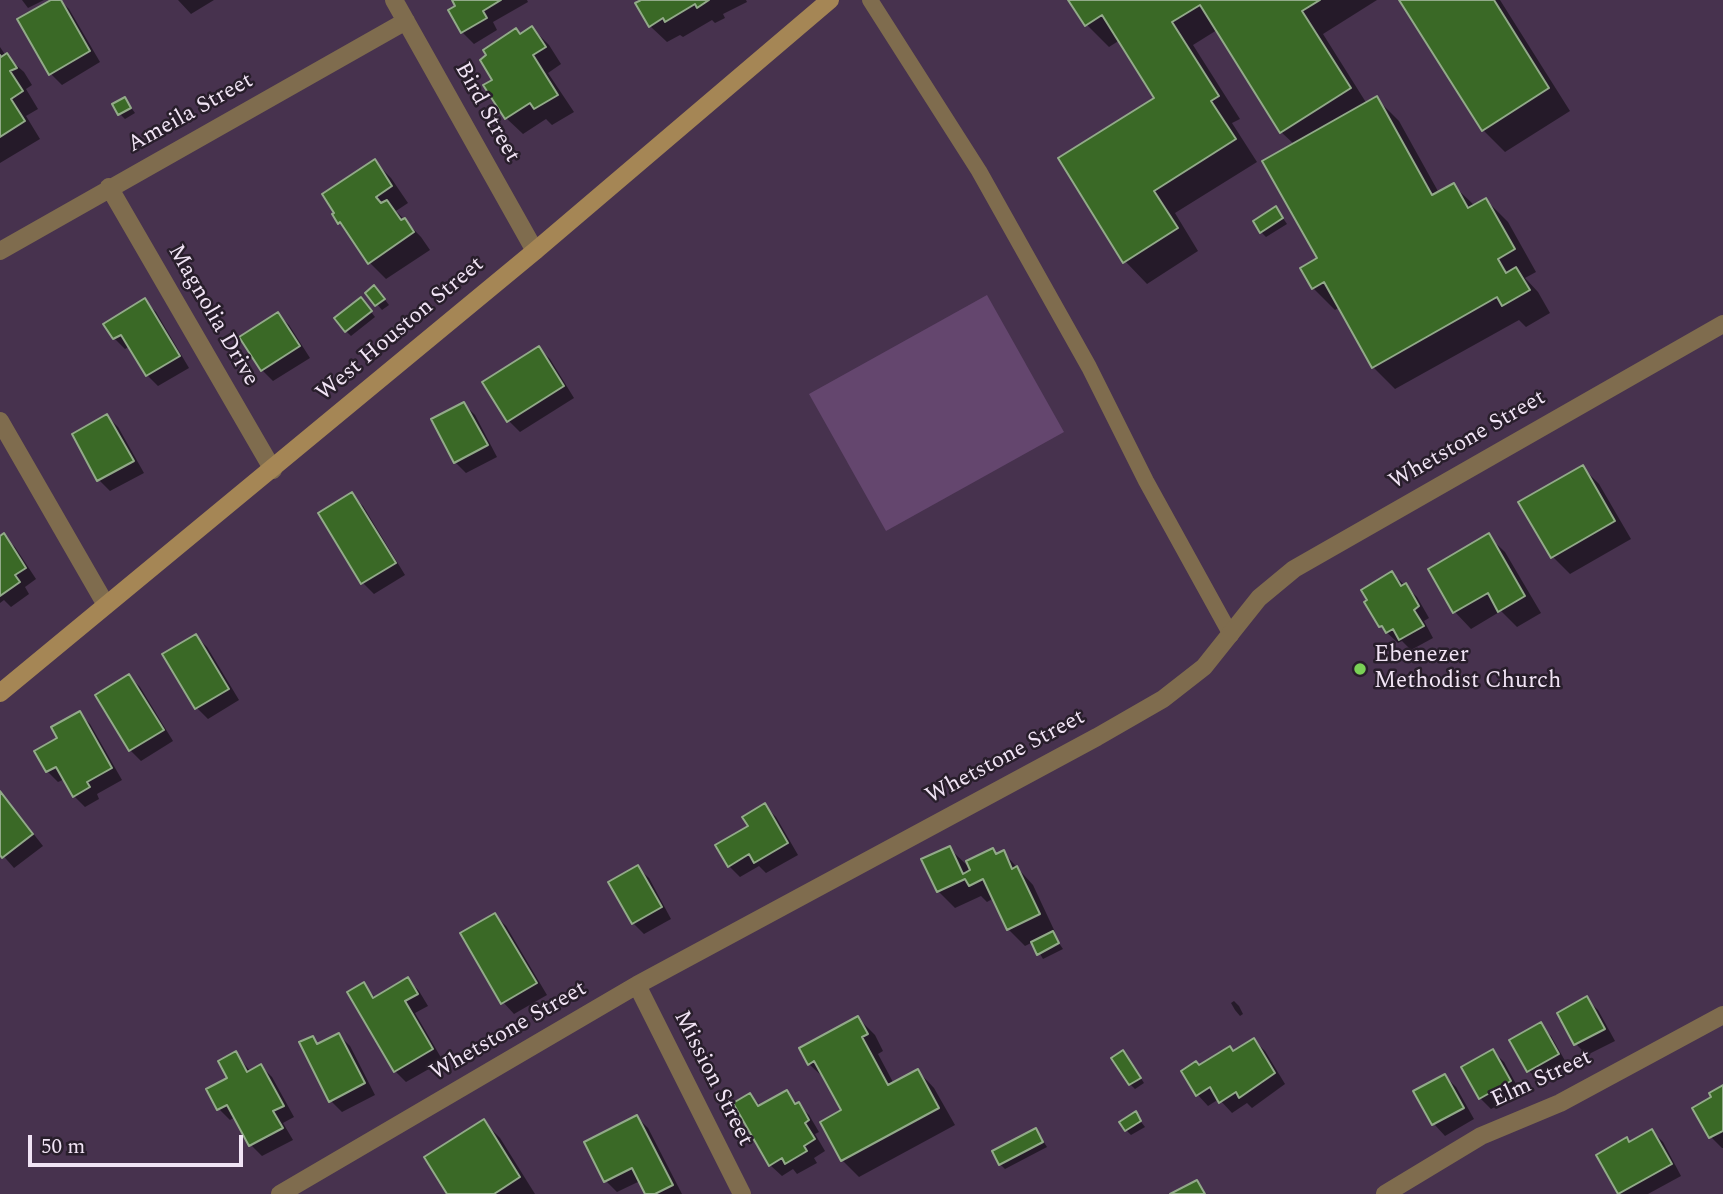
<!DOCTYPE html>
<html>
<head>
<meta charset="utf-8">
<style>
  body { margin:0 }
  #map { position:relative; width:1723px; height:1194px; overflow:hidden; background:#47324e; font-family:Spectral,serif }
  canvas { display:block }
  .scale { position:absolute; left:28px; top:1135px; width:215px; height:32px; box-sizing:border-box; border:4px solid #f1e4f5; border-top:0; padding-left:9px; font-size:21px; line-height:24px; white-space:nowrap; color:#f1e4f5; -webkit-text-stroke:5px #281e2b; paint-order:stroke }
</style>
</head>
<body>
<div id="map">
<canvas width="1723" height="1194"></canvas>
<div class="scale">50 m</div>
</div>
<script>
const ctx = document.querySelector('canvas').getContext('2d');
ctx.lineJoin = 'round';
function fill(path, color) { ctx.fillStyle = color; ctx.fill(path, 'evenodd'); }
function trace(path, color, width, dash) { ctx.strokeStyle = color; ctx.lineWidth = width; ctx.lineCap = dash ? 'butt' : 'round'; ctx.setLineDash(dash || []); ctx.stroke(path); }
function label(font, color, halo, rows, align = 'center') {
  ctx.font = font + ' Spectral,serif'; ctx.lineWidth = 5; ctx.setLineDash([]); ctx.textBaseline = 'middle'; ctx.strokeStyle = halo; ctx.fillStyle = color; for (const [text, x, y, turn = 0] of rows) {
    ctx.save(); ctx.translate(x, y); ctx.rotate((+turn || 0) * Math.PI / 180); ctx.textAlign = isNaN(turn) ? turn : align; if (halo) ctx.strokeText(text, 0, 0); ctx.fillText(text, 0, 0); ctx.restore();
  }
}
fill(new Path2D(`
  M987,295L1064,432L886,531L809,394Z`), '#64466e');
fill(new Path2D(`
  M22,0H44L28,8Z
  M54,0H60L69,9L100,62L62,85L51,74Z
  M178,0H214L191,14Z
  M454,0H527L528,2L493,22L497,30L474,44L462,32L450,11L458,7Z
  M644,0H746L747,2L723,14L725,18L715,23L712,20L683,37L680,35L667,42L650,26Z
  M1071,0H1377L1323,34L1367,104L1377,99L1399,121L1439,193L1453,185L1475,206L1486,200L1508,222L1536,272L1525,278L1538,292L1550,313L1526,327L1519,320L1395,389L1373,367L1340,307L1335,310L1313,288L1319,259L1295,145L1281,132L1217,30L1193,45L1240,119L1232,123L1257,162L1175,213L1198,251L1147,284L1125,261L1157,98L1120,40L1109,47L1087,25Z
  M1401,0H1500L1570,111L1505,152L1483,130Z
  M532,28L549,45L561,64L548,73L574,112L552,125L546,119L523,134L506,118L494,80L521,35Z
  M0,47L6,56L24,72L32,85L26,89L38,109L26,116L40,139L0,163Z
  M125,99L135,113L125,119L120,114Z
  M374,161L391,178L408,203L396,211L421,237L430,250L386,279L369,262L350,233L339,223Z
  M1276,208L1287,224L1266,237L1261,232Z
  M379,292L389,305L382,310L367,293Z
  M145,301L156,312L189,368L158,386L147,375L130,346L125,349L114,338Z
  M365,304L375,317L351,336L346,331Z
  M278,314L289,325L310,358L273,381L262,370Z
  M539,348L550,359L574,398L520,432L509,421L484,383Z
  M464,404L475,415L497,457L466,473L455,462Z
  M107,416L118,427L144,473L110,491L99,480L74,434Z
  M1582,467L1599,484L1631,539L1570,574L1553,557L1521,503Z
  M352,495L363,506L405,575L374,594L363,583Z
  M4,536L15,547L36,579L25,587L29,594L11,607L4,600L0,603V538Z
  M1488,536L1505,552L1541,613L1517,627L1501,611L1471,629L1455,612Z
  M1392,573L1417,597L1429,618L1424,621L1433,638L1411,650L1402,641L1398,643L1380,626Z
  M196,636L207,647L239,700L208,719L197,708Z
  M129,676L140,687L173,741L141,761L130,750Z
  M79,713L90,724L122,780L97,794L99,799L85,807L74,796L65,779L58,782L47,771L60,739Z
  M0,791L43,846L14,868L0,852Z
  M765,806L776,817L798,855L766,873L759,866L740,877L729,866Z
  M949,848L972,870L993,850L997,855L1003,852L1033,885L1055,932L1052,933L1063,949L1043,959L1033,942L1025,946L1008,929L994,898L987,902L981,896L955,908L938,891Z
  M637,867L649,878L671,919L644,934L633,923L610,883Z
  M495,915L506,926L547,995L514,1014L503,1002Z
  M408,979L419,991L428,1006L415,1013L443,1061L406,1082L395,1071L363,985L376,998Z
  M1587,999L1598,1010L1615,1041L1587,1055L1576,1044Z
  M1234,1001L1239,1006L1243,1014L1240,1016L1235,1010L1231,1003Z
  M858,1018L875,1035L883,1051L878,1054L894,1084L918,1071L934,1088L955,1125L859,1177L842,1160L843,1111L826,1080L809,1064Z
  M1540,1025L1551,1036L1568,1066L1540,1082L1529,1071L1512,1041Z
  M339,1035L350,1046L375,1095L342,1112L331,1101L312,1038L319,1045Z
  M1254,1040L1265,1051L1285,1084L1252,1108L1247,1103L1232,1113L1219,1099L1208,1106L1197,1094L1199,1066L1234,1052Z
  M1493,1051L1504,1062L1521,1093L1491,1109L1480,1098Z
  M235,1053L251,1072L261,1066L272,1077L294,1117L283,1123L293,1140L262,1156L251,1145L235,1117L230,1120L219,1109Z
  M1128,1058L1144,1083L1135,1089L1130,1084Z
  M1445,1076L1456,1087L1474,1119L1445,1136L1434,1124L1416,1092Z
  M1723,1087V1148H1722L1711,1137L1694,1108L1714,1098Z
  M786,1092L809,1115L819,1132L815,1134L825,1151L814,1158L817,1163L797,1174L793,1169L782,1176L770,1165L750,1095L761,1106Z
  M1135,1114L1145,1127L1131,1135L1126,1130Z
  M637,1117L648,1128L682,1194H647L640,1181L617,1192L606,1181L586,1143Z
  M483,1121L500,1138L535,1194H449Z
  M1036,1130L1047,1147L1005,1169L1000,1164Z
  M1652,1131L1663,1142L1681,1176L1648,1194H1620L1630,1143Z`), '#0007');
const building = new Path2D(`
  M51,0H61L90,51L49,75L17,19Z
  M452,0H501L483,11L487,18L461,33L448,10L455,6Z
  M641,0H709L697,8L695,4L665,22L663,18L649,27L635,3Z
  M1068,0H1320L1302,11L1351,88L1280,133L1200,5L1172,22L1219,96L1211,101L1236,139L1154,191L1178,228L1123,263L1058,158L1154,98L1102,15L1085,26Z
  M1399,0H1494L1549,88L1482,131Z
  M532,26L546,47L533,55L558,95L534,109L530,103L505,119L483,85L492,80L480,60L486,55L483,50L516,28L520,34Z
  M7,53L17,68L10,71L23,91L11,99L25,121L0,137V55L1,57Z
  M1377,96L1432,195L1454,183L1468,208L1486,198L1515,249L1498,259L1506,273L1516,267L1530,290L1502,306L1497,297L1372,368L1324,282L1312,289L1300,268L1317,258L1262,161Z
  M125,97L131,108L118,115L112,104Z
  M375,159L392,186L376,197L381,203L387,200L401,220L405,218L414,232L368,264L340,222L338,224L332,214L334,213L322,194Z
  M1276,206L1283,218L1260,233L1253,221Z
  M374,285L385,299L375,306L365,293Z
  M361,297L372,311L345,332L334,318Z
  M145,298L180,356L146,376L121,335L113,339L103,324Z
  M278,312L300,346L261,371L239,337Z
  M539,346L564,386L507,422L482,382Z
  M464,402L488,445L454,463L431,419Z
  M107,414L134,461L97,481L72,434Z
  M1583,465L1615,521L1551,558L1518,502Z
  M352,492L396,563L361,584L318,513Z
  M4,533L26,568L15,575L20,582L0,596V536Z
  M1489,533L1525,596L1498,612L1488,593L1453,613L1428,569Z
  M1392,571L1401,586L1406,583L1419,606L1414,610L1424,626L1399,640L1393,629L1386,633L1382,626L1379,627L1364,602L1367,600L1361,590Z
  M196,634L229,689L195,709L162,654Z
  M129,674L164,730L129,751L95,695Z
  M80,711L112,768L87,782L90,787L73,797L56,767L46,772L34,751L57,738L51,727Z
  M0,791L33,834L2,858L0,855Z
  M765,803L788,843L754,863L749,854L728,867L715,845L748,826L742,817Z
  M950,846L963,874L970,870L966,861L993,848L996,854L1004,850L1012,869L1017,866L1040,914L1007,930L983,879L969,886L965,879L937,892L921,859Z
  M638,865L662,907L632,924L608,882Z
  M495,913L537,983L501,1004L460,933Z
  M1053,931L1059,943L1037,955L1031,942Z
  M408,977L418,994L405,1001L433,1049L394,1072L347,992L364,982L373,998Z
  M1587,996L1605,1029L1574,1045L1557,1013Z
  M858,1016L868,1034L862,1037L888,1085L918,1069L939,1108L841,1161L820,1122L841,1110L814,1061L808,1065L799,1048Z
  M1541,1022L1559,1054L1527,1072L1509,1040Z
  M339,1033L365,1083L329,1102L299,1042L313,1036L317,1044Z
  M1254,1038L1275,1073L1239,1098L1236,1092L1219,1103L1210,1087L1196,1096L1181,1071L1196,1061L1199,1065L1230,1046L1233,1051Z
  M1493,1049L1511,1081L1479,1099L1461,1067Z
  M1123,1050L1141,1078L1129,1085L1111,1058Z
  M236,1051L247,1072L261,1064L284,1106L273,1111L283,1128L249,1146L227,1105L217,1110L206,1089L227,1078L218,1061Z
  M1445,1074L1464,1108L1432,1125L1413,1091Z
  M1723,1085V1131L1709,1138L1692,1108L1711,1097L1709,1093Z
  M787,1090L795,1104L799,1102L809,1120L805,1123L815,1139L804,1146L807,1151L785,1164L782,1158L769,1166L733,1103L750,1093L758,1106Z
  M1136,1111L1141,1121L1125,1131L1119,1122Z
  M637,1115L673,1185L655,1194H645L632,1168L604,1182L584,1142Z
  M484,1119L520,1177L494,1194H447L424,1157Z
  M1036,1128L1043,1142L999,1165L992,1151Z
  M1652,1129L1672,1164L1618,1194L1596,1155L1627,1137L1629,1142Z
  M1197,1180L1205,1194H1170Z`);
fill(building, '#3a6926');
trace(building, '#92aa89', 2);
trace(new Path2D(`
  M870,0L979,171L1089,367L1146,481L1231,635`), '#7f6c4e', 16);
trace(new Path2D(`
  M394,0L535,251
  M109,187L273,470
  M0,251L406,21
  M0,421L106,605
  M637,985L742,1194
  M280,1194L637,985L1097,737L1163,699L1204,667L1259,598L1294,569L1723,324
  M1385,1194L1481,1136L1560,1103L1723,1015`), '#7f6c4e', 18);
trace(new Path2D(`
  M0,693L535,251L830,0`), '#a58655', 18);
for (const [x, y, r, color] of [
  [1360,669,7,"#7ad156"]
]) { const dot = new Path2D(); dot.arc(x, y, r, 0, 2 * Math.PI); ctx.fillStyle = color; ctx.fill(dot); trace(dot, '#281e2b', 2.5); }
label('23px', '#f1e4f5', '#281e2b', [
  ["Bird Street",486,113,61],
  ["Ameila Street",191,114,-29],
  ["Magnolia Drive",212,316,60],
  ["West Houston Street",401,330,-40],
  ["Whetstone Street",1468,441,-30],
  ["Whetstone Street",1006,758,-28],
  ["Whetstone Street",509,1032,-30],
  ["Mission Street",712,1079,63],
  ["Elm Street",1542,1080,-25]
]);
label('23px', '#f1e4f5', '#281e2b', [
  ["Ebenezer",1374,656],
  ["Methodist Church",1374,682]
], 'left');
</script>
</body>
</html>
